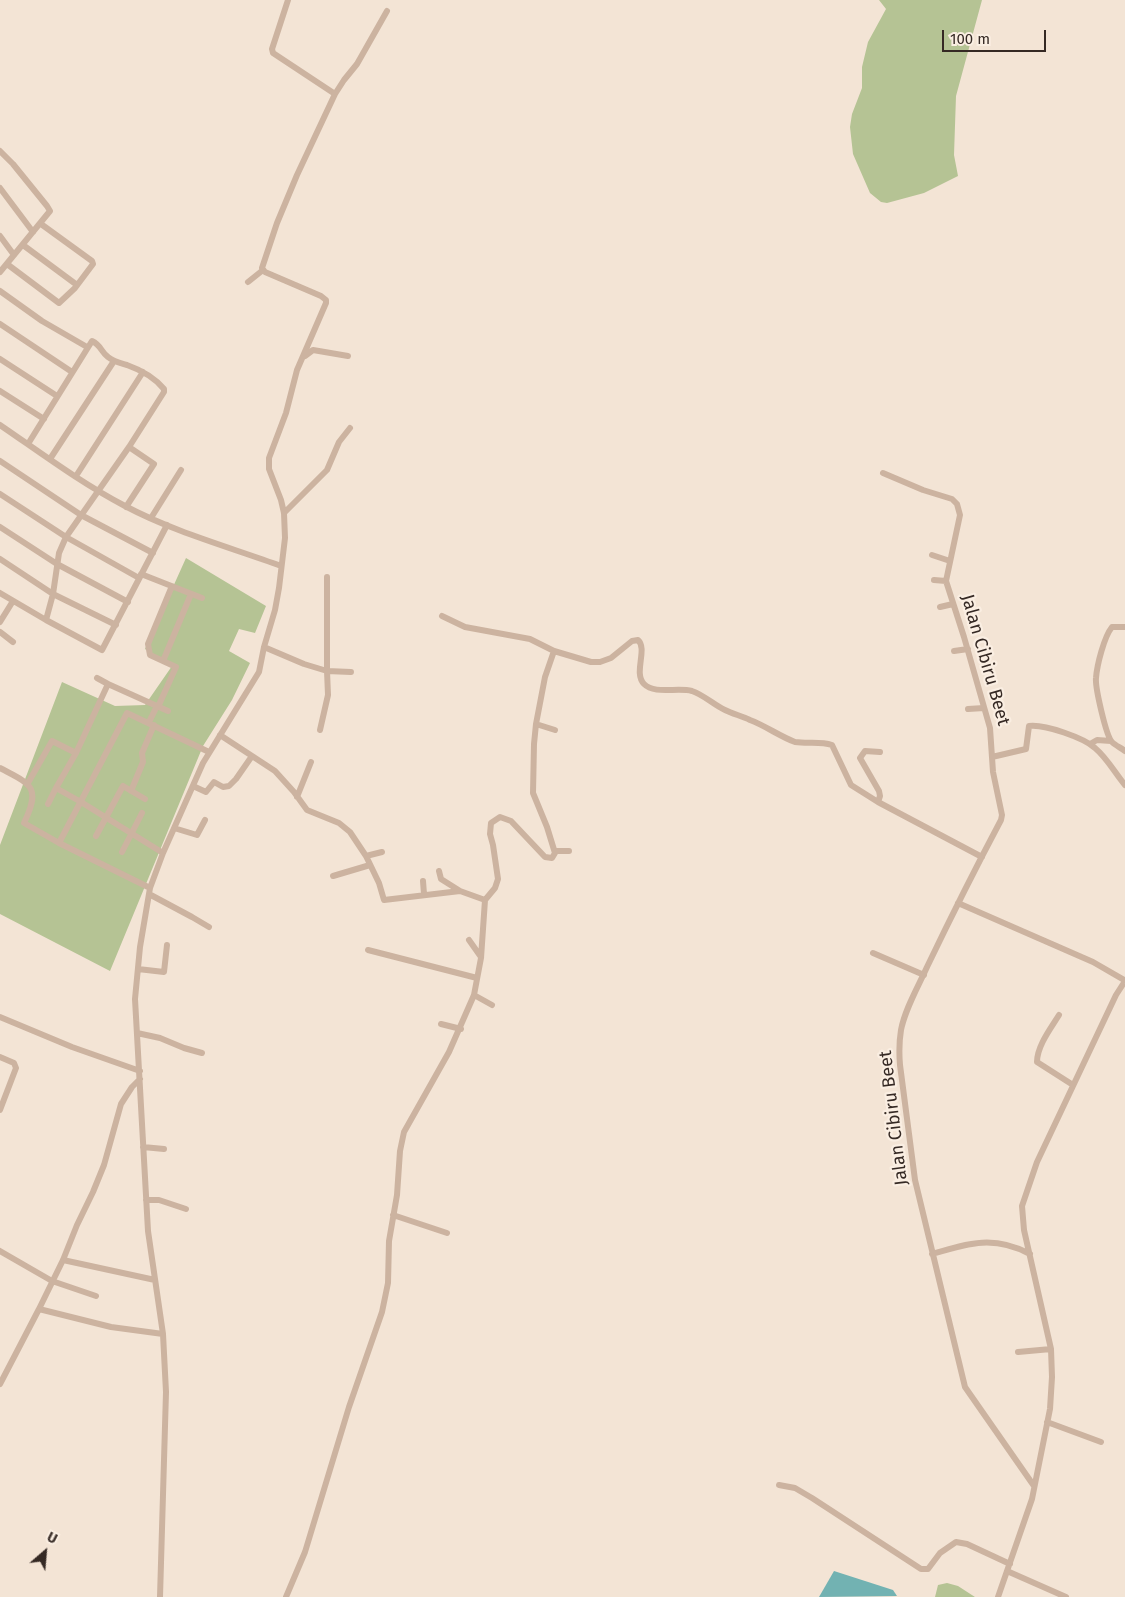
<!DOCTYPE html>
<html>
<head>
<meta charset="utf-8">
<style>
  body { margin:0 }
  #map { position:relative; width:1125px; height:1597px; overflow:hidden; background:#f3e4d5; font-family:"Fira Sans",sans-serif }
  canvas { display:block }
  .north { position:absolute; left:20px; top:1527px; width:50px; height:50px; -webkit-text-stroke:4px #faeee2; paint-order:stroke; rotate:27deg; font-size:14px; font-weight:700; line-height:20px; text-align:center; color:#352924 }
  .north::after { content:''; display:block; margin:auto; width:18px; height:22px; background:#352924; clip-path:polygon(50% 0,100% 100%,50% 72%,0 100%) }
  .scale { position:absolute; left:942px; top:30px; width:104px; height:22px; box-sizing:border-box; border:2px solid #352924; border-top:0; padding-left:6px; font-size:15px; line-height:18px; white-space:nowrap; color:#352924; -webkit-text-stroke:4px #faeee2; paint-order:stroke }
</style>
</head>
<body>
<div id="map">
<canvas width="1125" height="1597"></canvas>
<div class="north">U</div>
<div class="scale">100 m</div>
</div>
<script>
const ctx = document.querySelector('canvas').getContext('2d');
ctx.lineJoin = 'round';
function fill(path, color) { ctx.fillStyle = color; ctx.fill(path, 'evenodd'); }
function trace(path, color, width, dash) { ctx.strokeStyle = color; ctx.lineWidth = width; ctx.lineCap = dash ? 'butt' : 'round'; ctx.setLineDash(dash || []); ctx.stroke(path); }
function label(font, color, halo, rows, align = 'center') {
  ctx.font = font + ' "Fira Sans",sans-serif'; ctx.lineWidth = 4.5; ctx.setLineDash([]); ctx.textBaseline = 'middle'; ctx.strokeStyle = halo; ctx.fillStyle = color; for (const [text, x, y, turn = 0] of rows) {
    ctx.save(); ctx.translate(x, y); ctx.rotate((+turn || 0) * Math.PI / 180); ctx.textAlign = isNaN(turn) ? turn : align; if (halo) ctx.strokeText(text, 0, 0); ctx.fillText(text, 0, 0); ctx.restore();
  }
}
fill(new Path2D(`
  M879,0H982L956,96L954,155L958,176L924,193L887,203L881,202L870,193L853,154L850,127L852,114L862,88V67L868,42L886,9Z
  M186,558L266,606L255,633L239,629L229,651L250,663L232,700L203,746L110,971L0,914V845L62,682L115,706L145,705L172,666L145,649Z
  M947,1583L958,1586L975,1597H935L938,1585Z`), '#b5c394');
fill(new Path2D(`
  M834,1571L893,1590L897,1596L819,1597Z`), '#72b2b2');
trace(new Path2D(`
  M335,94L344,80L357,64L387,11
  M0,151L13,164L47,206L50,211L0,272
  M0,188L33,232
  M0,236L14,255
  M23,245L77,285
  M7,264L59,303L75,288L93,264L92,261L41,224
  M248,282L263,270
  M0,291L42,321L87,347
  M0,324L72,372
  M305,356L313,350L348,356
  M0,359L57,396
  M0,391L44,419
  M0,425C41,453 81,483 125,506C174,532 229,547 281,566
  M28,444L92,341C101,345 101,352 108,357C114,362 120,363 127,365C141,370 155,378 164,389V392L129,447L66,537L59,553L53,594L46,620
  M50,459L114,361
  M0,461L81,515L153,553
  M883,473L923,490L952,499L957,504L960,515L946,581L964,637L990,728L993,772L1002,815L1001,820C975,869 951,917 927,967C918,987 905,1009 901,1030C899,1042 899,1053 900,1065L915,1180L965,1387L1034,1486
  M76,476L143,372
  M0,494L66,537L139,578
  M126,507L154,464L129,447
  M284,513L327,470L339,442L350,428
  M151,518L181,470
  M0,527L57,564L128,602
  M932,555L950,561
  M0,559L53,594L116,625
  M141,574L202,598
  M934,580L946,581
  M0,593L46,620L102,650L167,525
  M940,607L953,604
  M442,616L465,627L530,639L554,651L591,662H600L611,658L632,641L638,640C648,649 633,673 644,684C655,695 677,687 692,691C704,695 714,705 725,710C733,714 742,716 750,720C766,726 779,736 795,742C808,744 820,741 832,745L851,785L878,802L982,857
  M0,622L13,601
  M1125,627H1112C1104,637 1097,665 1096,678C1095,687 1106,736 1112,742C1115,745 1121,748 1125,751
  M0,632L13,642
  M264,647L304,664L327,671L351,672
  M954,651L968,649
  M163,661L191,594
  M108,684L168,711
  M158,707L176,667L150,655L148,644L172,586
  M968,709L984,708
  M149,722L157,706
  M536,724L555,730
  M320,730L328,695L327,671V577
  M220,735L275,771L294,792L307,810L339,823L350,832L366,856L379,883L384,900L460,891L485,900
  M1090,744L1097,740L1111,741
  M992,757L1026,749L1029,726C1045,724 1084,738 1095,748C1107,758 1115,773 1125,785
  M0,768C30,784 42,786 24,823L59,843L150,888
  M28,783L52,741L76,753
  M193,786L206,792L214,782L223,787L229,786L236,779L252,756
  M56,788L76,753L108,684L97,678
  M131,791L143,762L142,753L154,725
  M297,797L311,762
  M878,802L880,796L879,791L860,758L865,751L880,752
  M48,804L56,788L81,802L163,853
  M174,828L197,835L205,820
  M96,836L123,786L145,799
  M59,843L127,713L209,752
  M555,851H569
  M122,852L142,813
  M366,856L382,852
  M439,871L441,879L460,891
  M333,876L370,865
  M423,881L424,894
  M149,894L192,917L209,927
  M958,903L1093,962L1124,980
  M469,940L481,957
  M368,950L477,978
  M873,953L924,975
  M138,969L164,972L167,945
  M474,995L492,1005
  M1059,1015C1051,1028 1037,1046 1037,1062L1073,1085
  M0,1017L72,1047L140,1071
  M441,1024L461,1029
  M137,1033L160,1038L184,1048L202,1053
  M0,1057L14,1063L16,1068L0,1110
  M143,1147L164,1149
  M146,1200H159L186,1209
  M393,1215L447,1233
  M0,1251L52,1281L96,1296
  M932,1254C969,1243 994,1235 1030,1254
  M63,1260L155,1280
  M39,1309L63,1260L77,1225L93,1192L104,1165L121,1104L132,1087L140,1079
  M1018,1352L1051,1349
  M0,1384L39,1309L111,1327L163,1334
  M1047,1422L1101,1442
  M779,1485L795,1488L812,1498L921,1569H928L940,1553L956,1542L967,1544L1010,1564
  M1007,1571L1066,1597
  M160,1597L166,1392L163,1334L148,1231L135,999L140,947L150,888L163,853L203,763L259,672L264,647L275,610L279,588L285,538L284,513L281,500L269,469V458L286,413L297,370L326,303V300L321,296L265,272L262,268L277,223L297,175L335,94L273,53L272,49L288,0
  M286,1597L305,1552L349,1407L382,1312L388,1283L389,1241L397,1195L400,1151L404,1132L449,1052L474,995L481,958L485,900L495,888L498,879L493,845L490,834L491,823L500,817L511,821L545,857L552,858L555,853L547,827L533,793L534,744L536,724L545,677L554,651
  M998,1597L1032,1499L1050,1409L1052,1377L1051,1349L1024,1230L1022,1206L1037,1162L1116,995L1125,981`), '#ccb3a0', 6);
label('18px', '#352924', '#faeee2', [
  ["Jalan Cibiru Beet",985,660,74],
  ["Jalan Cibiru Beet",894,1118,-97]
]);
</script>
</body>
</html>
